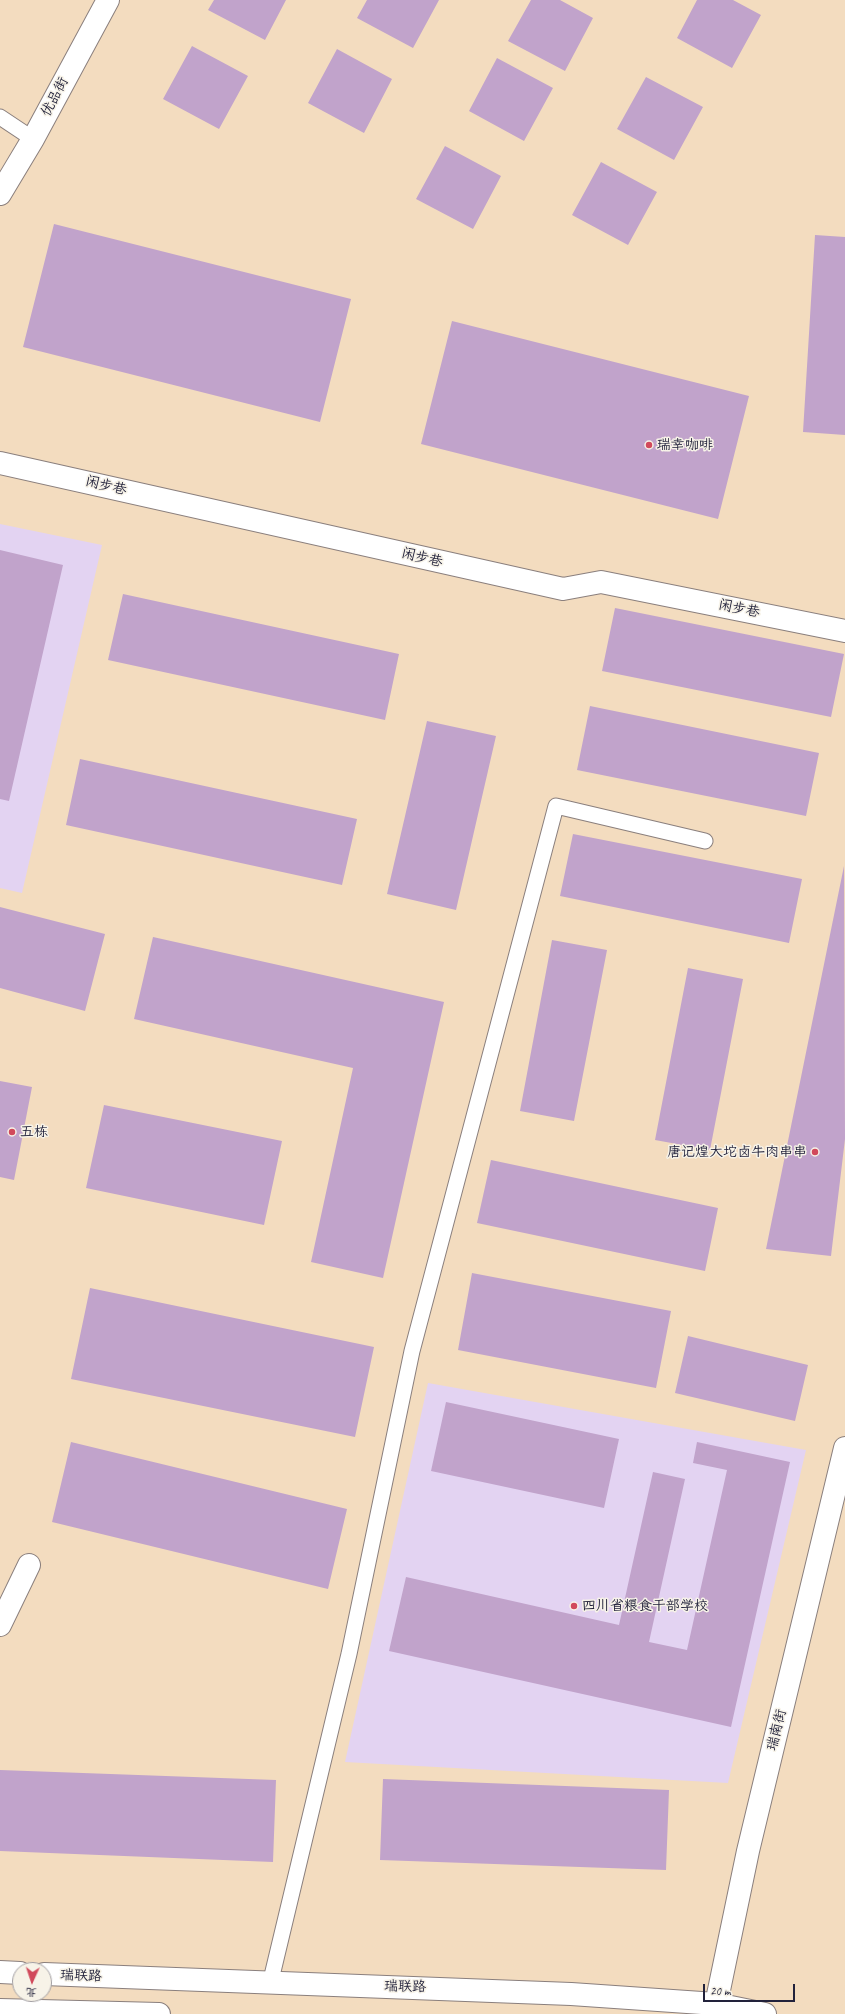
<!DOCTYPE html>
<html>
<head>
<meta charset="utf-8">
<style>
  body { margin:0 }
  #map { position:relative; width:845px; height:2014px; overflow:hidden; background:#f3dcbf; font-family:Caveat,"LXGW WenKai TC",sans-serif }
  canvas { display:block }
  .north { position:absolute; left:12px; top:1962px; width:40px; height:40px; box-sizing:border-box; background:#f7f3e8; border:1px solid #a29fa3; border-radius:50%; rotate:183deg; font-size:11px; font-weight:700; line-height:16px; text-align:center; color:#22223b }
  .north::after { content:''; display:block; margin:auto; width:14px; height:18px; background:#d1495b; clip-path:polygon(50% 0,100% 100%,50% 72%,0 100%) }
  .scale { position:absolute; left:703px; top:1984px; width:92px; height:18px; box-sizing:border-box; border:2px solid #22223b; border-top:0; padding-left:5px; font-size:12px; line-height:14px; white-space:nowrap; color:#22223b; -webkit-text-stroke:3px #f7f3e8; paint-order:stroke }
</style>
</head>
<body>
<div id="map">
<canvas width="845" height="2014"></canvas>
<div class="north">北</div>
<div class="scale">20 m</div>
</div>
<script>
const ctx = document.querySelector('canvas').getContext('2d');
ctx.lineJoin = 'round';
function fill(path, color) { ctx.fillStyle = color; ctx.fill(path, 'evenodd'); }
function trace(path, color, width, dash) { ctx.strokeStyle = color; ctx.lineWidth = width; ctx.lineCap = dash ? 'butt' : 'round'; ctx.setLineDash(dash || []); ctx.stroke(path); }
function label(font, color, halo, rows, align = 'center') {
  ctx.font = font + ' Caveat,"LXGW WenKai TC",sans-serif'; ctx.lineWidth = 3; ctx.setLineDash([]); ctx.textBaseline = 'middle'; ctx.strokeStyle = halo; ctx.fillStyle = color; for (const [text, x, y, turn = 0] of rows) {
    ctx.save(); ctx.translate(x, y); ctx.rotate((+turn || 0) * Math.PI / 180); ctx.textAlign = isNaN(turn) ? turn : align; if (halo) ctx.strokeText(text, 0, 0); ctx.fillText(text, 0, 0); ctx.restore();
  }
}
fill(new Path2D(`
  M0,524L102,545L22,893L0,888Z
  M428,1383L806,1450L728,1783L345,1762Z`), '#e3d3f2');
fill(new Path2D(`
  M214,0H286L265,40L208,10Z
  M367,0H439L413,48L357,18Z
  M531,0H560L593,18L565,71L508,41Z
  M697,0H733L761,15L732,68L677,38Z
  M192,46L248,76L219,129L163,99Z
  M337,49L392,79L364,133L308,103Z
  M497,58L553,88L524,141L469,111Z
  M646,77L703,107L674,160L617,129Z
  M445,146L501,176L473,229L416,199Z
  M601,162L657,192L628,245L572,215Z
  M54,224L351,299L320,422L23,347Z
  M815,235L845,237V435L803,432Z
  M452,321L749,396L718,519L421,444Z
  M0,550L63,565L9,801L0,799Z
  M123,594L399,654L385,720L108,660Z
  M615,608L844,654L831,717L602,671Z
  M590,706L819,753L806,816L577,770Z
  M427,721L496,736L456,910L387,894Z
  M80,759L357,819L342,885L66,825Z
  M573,834L802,879L789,943L560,896Z
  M844,866L845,1139L831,1256L766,1249Z
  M0,907L105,934L85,1011L0,988Z
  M153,937L444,1002L383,1278L311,1262L353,1068L134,1019Z
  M552,940L607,950L574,1121L520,1111Z
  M688,968L743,979L710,1150L655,1140Z
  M0,1081L32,1087L14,1180L0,1177Z
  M104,1105L282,1141L264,1225L86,1188Z
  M491,1160L718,1208L705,1271L477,1223Z
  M472,1273L671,1311L656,1388L458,1350Z
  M90,1288L374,1347L355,1437L71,1379Z
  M688,1336L808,1365L795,1421L675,1393Z
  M446,1402L619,1439L604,1508L431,1471Z
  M71,1442L347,1509L328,1589L52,1522Z
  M697,1442L790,1462L731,1727L389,1651L406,1577L619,1625L653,1472L685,1479L649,1642L687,1650L727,1470L693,1463Z
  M0,1770L276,1780L273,1862L0,1851Z
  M383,1779L669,1790L666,1870L380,1860Z`), '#c1a3cb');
const service = new Path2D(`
  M0,117L33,139
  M270,1984L349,1654L412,1351L556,806L705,841`);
const minor = new Path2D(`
  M0,194L33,139L108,0
  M0,463L563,589L601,582L845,631
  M0,1625L29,1565
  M714,2014L748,1851L845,1448`);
const secondary = new Path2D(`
  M0,1972L20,1973
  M44,1974L571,1994L716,2004L765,2014
  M0,2010L159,2014`);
trace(service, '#8a7f7d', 17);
trace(minor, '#8a7f7d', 24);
trace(secondary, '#8a7f7d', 24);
trace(service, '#fff', 15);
trace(minor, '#fff', 22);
trace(secondary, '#fff', 22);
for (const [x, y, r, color] of [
  [649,445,4,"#d1495b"],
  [12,1132,4,"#d1495b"],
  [815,1152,4,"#d1495b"],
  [574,1606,4,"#d1495b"]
]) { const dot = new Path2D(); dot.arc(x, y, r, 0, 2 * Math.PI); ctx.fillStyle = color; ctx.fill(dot); trace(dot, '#f7f3e8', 1.5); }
label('14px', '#22223b', '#f7f3e8', [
  ["优品街",55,97,-62],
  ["闲步巷",106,486,13],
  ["闲步巷",422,558,13],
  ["闲步巷",739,609,11],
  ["瑞南街",777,1730,-76],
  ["瑞联路",81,1976,2],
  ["瑞联路",405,1987,1]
]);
label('14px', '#22223b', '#f7f3e8', [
  ["瑞幸咖啡",657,445],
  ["五栋",20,1132],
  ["唐记煌大坨卤牛肉串串",807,1152,"right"],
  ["四川省粮食干部学校",582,1606]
], 'left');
</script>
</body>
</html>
